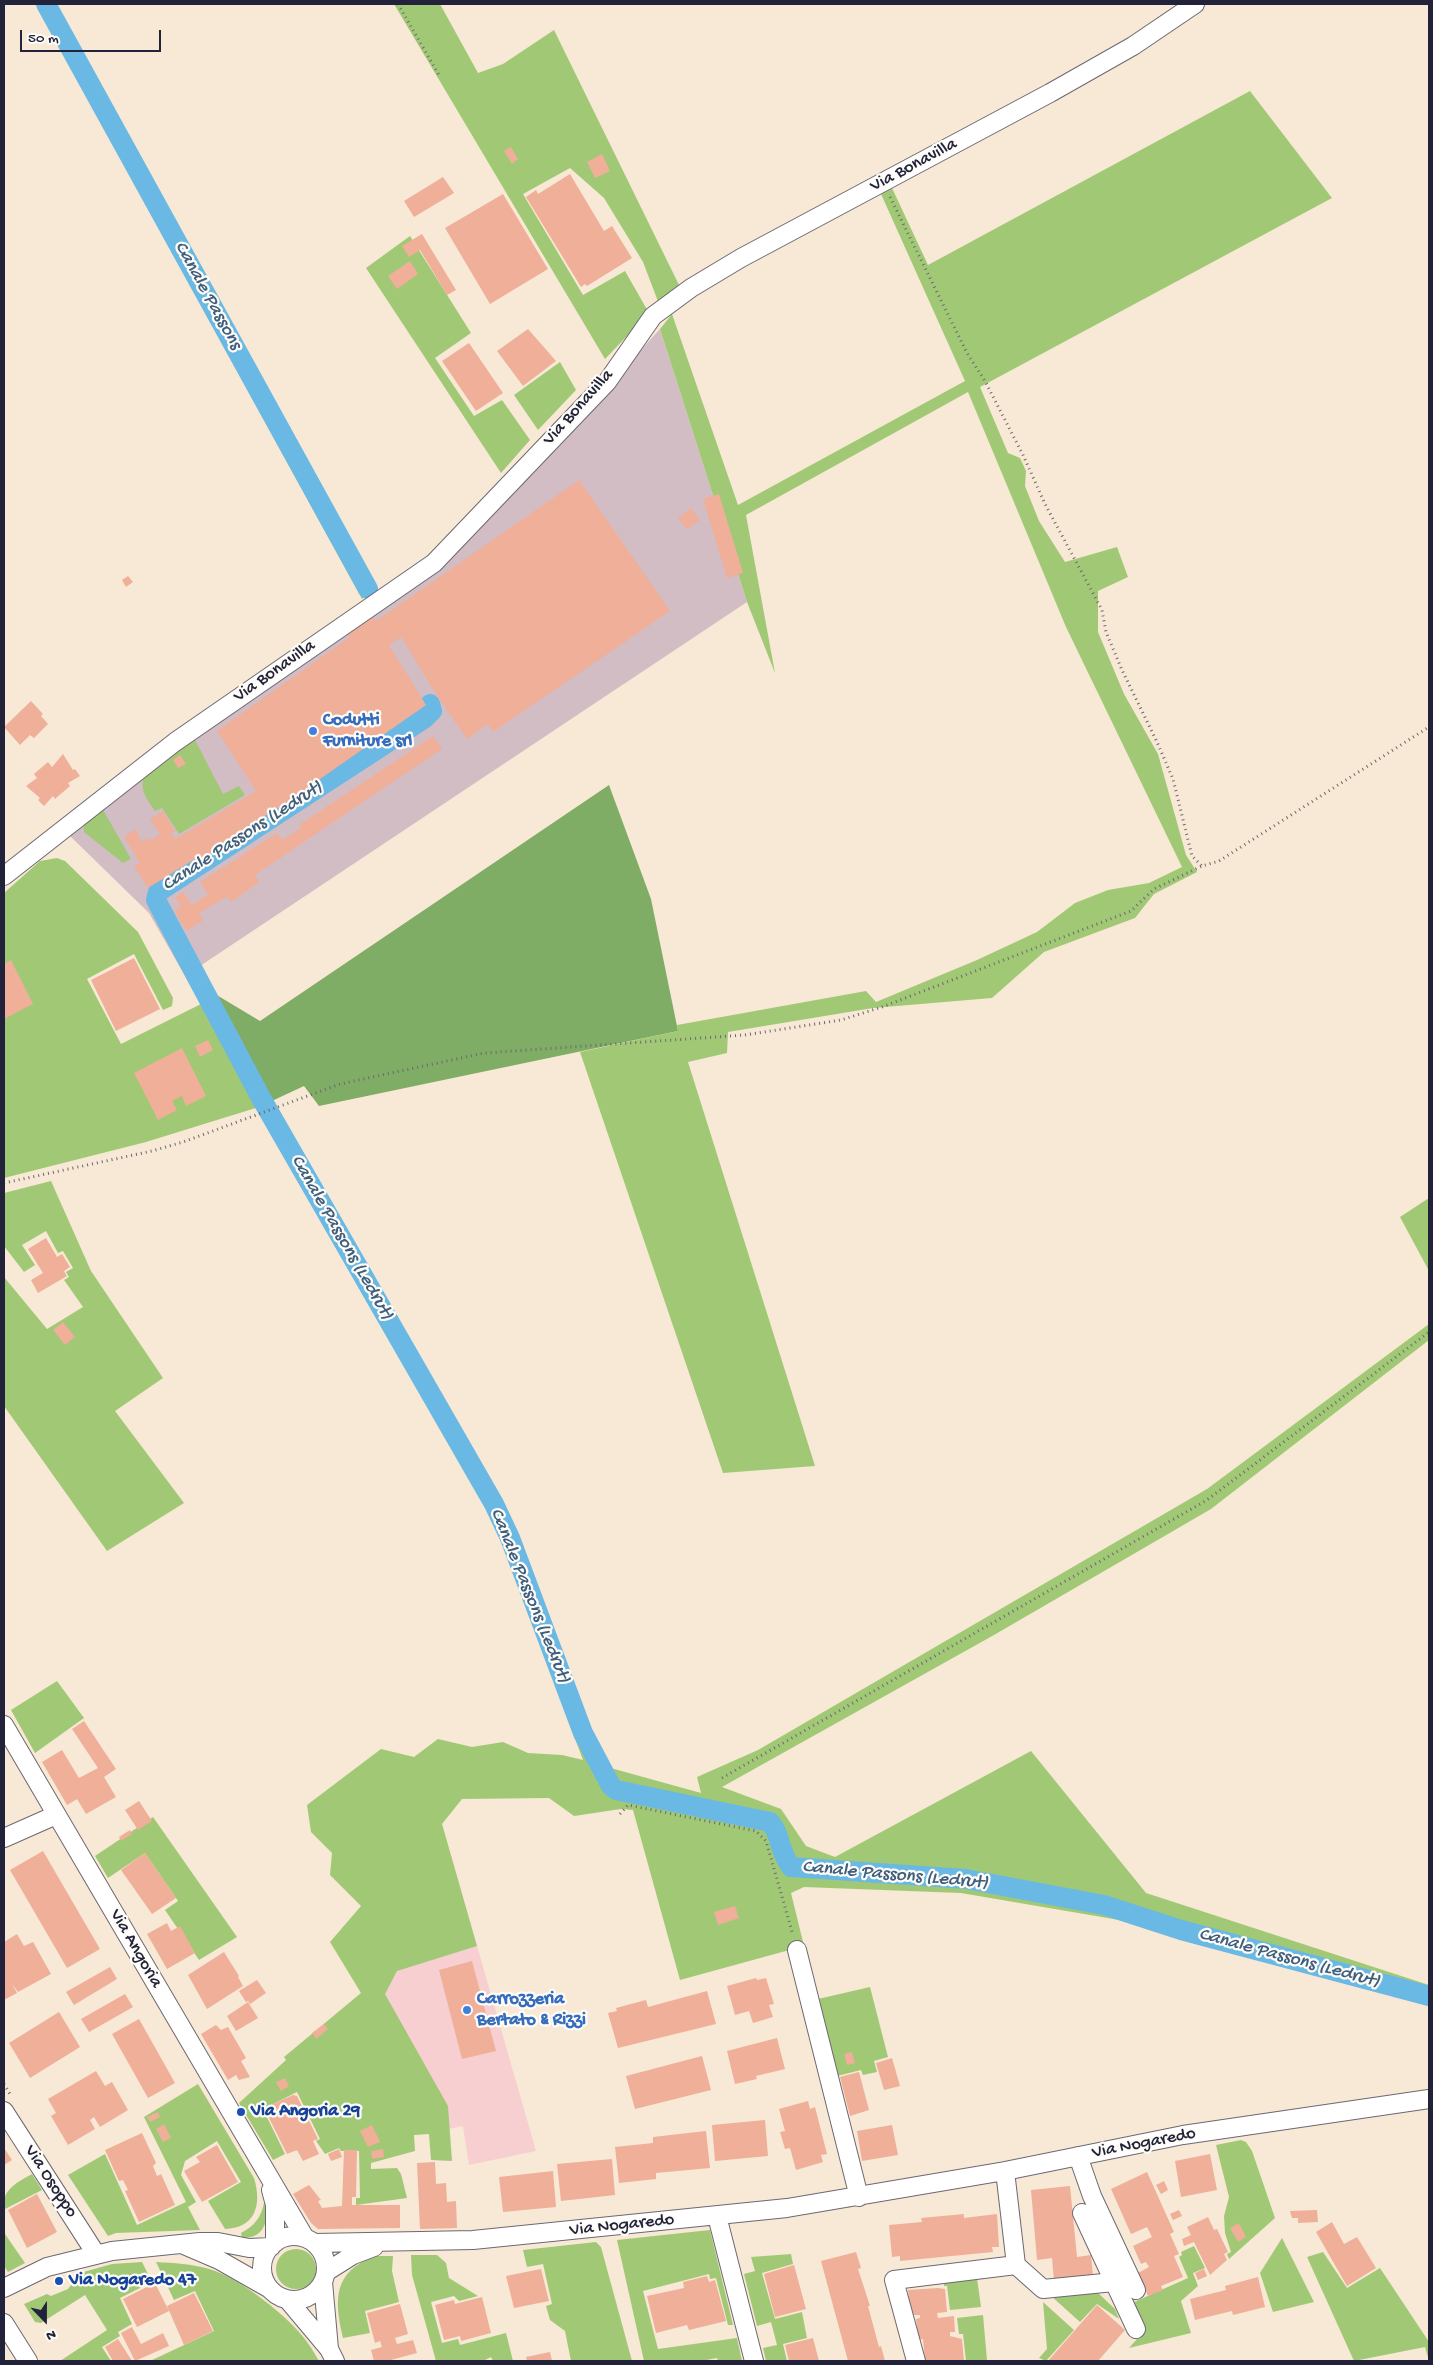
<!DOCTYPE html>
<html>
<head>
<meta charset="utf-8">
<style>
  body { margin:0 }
  #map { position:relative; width:1433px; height:2365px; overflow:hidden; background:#f7e9d5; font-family:"Gochi Hand",sans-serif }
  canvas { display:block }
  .frame { position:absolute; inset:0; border:5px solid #22223b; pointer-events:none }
  .north { position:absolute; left:20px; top:2295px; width:50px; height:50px; -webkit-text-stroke:4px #fdfcf7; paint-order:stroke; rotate:158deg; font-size:14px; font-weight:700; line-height:20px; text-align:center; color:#22223b }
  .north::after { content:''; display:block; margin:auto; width:18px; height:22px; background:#22223b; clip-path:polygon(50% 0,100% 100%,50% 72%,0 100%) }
  .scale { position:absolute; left:20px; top:30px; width:141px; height:22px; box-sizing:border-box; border:2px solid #22223b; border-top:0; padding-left:6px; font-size:15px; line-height:18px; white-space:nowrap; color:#22223b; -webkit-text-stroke:4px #fdfcf7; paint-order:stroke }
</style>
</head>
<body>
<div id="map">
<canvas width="1433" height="2365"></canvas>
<div class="frame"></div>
<div class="north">N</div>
<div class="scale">50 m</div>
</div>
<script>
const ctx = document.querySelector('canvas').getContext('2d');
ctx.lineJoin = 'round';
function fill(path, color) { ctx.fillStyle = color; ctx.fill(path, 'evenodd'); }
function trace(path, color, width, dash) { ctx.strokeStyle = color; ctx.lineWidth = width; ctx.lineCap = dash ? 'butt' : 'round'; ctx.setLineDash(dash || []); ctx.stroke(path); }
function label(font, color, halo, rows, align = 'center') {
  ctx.font = font + ' "Gochi Hand",sans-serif'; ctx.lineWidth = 4.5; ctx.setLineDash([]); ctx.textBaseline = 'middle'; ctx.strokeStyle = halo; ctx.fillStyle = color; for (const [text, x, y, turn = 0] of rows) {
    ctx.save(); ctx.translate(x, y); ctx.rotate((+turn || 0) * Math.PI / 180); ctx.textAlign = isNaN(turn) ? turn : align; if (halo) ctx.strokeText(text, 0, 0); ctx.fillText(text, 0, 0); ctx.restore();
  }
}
fill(new Path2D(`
  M442,1824L536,2151L469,2165L463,2126L448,2129V2114L344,1944Z`), '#f7cfd0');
fill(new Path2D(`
  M660,329L747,602L185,976L149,913L69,835L154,766L435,573L489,518Z`), '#d2bdc5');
fill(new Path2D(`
  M36,4H51L374,590L362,599Z
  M394,4H440L478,73L503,64L554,30L680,287L659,304L643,262L604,198L570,168L523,194L583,295L625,271L649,313L605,359Z
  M1250,91L1332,198L980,387L1008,453L1020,458L1026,471L1025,486L1039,521L1065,562L1117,547L1128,577L1098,591V632L1124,694L1158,754L1186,855L1197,872L1154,894L1135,918L1044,952L992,998L873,1008L728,1032L727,1053L688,1062L815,1466L723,1473L580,1052L678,1031L677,1025L866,991L876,1002L977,960L1037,932L1075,903L1108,890L1149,883L1182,867L1066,627L968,392L746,515L775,673L747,602L660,329L672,314L738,505L965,381L881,194L892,188L928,265Z
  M410,236L471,333L435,358L474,416L502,400L530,440L501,473L366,268Z
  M560,362L576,390L538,430L514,395Z
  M194,738L223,794L239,786L245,795L179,834L162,808L155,811C147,799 138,789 145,774Z
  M102,808L131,859L123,863L84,832L83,824Z
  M57,858L65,861L138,932L173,998L172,1006L163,1010L134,954L87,979L121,1044L201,1004L259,1106L269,1102L499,1499L589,1736L607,1767L701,1793L697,1777L758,1750L1207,1489L1429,1324V1340L1211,1509L994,1635L722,1787L781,1809L806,1846L835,1857L1031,1751L1146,1893L1429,1985V2004L1147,1929L1125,1921L961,1893L804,1887L791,1893L804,1946L680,1980L633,1810L621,1809L574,1816L549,1798L462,1799L442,1824L477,1946L397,1971L385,1994L448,2106L452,2161L431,2160L429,2134L414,2135L415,2151L371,2163V2169L397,2168L401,2174L407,2198L356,2205V2198H360L359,2151H341L339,2148L325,2154L316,2141L320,2139L297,2092L263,2109L285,2154L273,2160L239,2103L286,2060L284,2057L361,1993L330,1942L361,1906L330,1875L332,1853L311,1832L307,1805L381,1749L414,1757L438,1739L472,1747L503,1742L528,1753L562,1755L583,1760L505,1550L486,1506L259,1107L146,1142L4,1178V893L40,861Z
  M51,1181L91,1271L163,1378L115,1411L184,1503L107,1551L4,1406V1277L47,1329L83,1307L64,1280L69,1277L66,1272L73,1268L63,1251L58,1253L46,1231L22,1245L35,1265L24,1272L4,1246V1193Z
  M1429,1198V1271L1400,1217Z
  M57,1681L84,1718L35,1753L11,1710Z
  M153,1817L237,1937L199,1960L165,1910L178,1901L145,1853L108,1878L95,1856Z
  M870,1987L888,2057L874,2061L877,2072L863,2075L861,2070L837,2076L818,1999Z
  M198,2084L254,2178C262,2204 256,2228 225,2229L208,2201L241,2182L217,2141L185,2161L181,2175L196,2202L188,2207L200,2230L116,2233L108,2236L68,2175L105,2154L137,2225L186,2202L144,2117Z
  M1241,2140L1246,2142L1252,2151L1275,2218L1229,2259L1227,2254L1231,2252L1225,2233L1224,2216L1229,2197L1216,2145Z
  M32,2174L42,2190L5,2209C0,2190 18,2182 32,2174Z
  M264,2203H268C267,2222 265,2238 242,2238L241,2233C254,2226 261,2218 264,2203Z
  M710,2230L733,2325H728L716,2278L710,2279L709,2274L643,2291L658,2349L737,2338L742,2361H718L717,2358L701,2361H644L617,2240Z
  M5,2234L25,2263L8,2272L4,2266Z
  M1282,2238L1314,2302L1273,2312L1260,2273Z
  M596,2242L601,2247L632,2361H571L565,2331L550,2320L546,2306L552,2304L543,2264L527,2267L523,2250Z
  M1194,2246L1205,2268L1193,2273L1198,2286L1181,2301L1191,2333L1129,2348L1137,2339L1143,2326L1132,2303L1188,2278L1179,2257L1182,2255L1181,2252Z
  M276 2269a20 20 0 1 1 40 0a20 20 0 1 1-40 0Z
  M1323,2252L1347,2288L1380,2268L1429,2342V2361L1425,2347L1354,2361L1307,2257Z
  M791,2254L793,2264L762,2273L775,2319L802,2312L807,2338L783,2344L787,2361H766L763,2348L777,2345L771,2322L757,2326L744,2274L755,2271L751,2257Z
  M411,2255H437L446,2263L449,2278L478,2296L459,2301L454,2296L431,2302L442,2343L458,2339L460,2345L506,2333L513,2361H493L491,2357L483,2361H436L412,2275Z
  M375,2256H393L392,2271L399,2302L365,2311L370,2333L343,2338C334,2299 333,2272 375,2256Z
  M142,2262L152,2282L120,2298L132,2324L118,2332L120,2336L102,2347L111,2361H60L107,2330L85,2295L41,2323L35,2322L24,2304L47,2294L51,2296L68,2289L80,2273L112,2264Z
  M156,2262C174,2263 192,2264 209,2269C237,2276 291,2318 307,2342C312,2348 315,2355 319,2361H150L214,2331L195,2291L174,2300Z
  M977,2278L981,2307L950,2310L947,2286H944V2281Z
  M1095,2290L1115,2309L1119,2319L1097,2304L1080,2322L1050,2295Z
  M1043,2302L1074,2330L1046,2361L1039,2358L1047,2349Z
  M983,2315L987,2360L966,2361L963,2334H959L957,2318Z`), '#a1c975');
fill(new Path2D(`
  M609,785L651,899L678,1031L319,1106L304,1086L259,1107L185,976L260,1021Z`), '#80ad66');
trace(new Path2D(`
  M46,4L368,589
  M430,704L432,711L425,718L158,892L156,900L261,1098L494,1504L510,1538L583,1733L611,1786L616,1790L770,1822C781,1834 779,1852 791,1867L966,1879L1104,1905L1181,1930L1429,1996`), '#6ab8e4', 20);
fill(new Path2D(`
  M511,147L518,159L512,164L504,151Z
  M602,154L610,171L595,178L587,162Z
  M570,174L604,231L612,226L632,258L587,286L585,284L581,287L526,197L536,190L538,194Z
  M443,177L454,193L414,217L404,201Z
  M503,194L548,269L490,304L445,228Z
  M422,234L456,290L447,295L420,250L409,257L402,246Z
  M410,261L418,274L397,289L388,276Z
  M528,329L556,361L523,386L497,351Z
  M469,343L503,393L476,411L442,361Z
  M579,480L670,611L493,732L488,724L467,739L432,688L401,637L389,645L426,705L280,807L244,828L246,832L197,861L195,859L148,888L134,866L140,863L124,837L135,829L142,842L148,838L150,841L160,834L150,819L163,811L175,831L171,833L175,839L256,791L217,731L350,637L345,631L371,614L376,621Z
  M719,494L743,573L727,578L703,499Z
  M691,508L700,520L687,529L678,518Z
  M128,576L133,582L126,587L122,580Z
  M31,701L43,714L41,716L48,724L34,738L30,735L20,745L4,727Z
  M433,736L442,749L255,875L259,882L231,902L227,897L199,913L203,920L187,931L174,911L181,906L175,898L183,892L192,905L208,894L200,882L277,833L282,840L301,828L299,825Z
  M63,754L73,770L75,769L80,776L68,783L70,786L55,799L53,796L44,806L38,800L40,798L26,786L37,778L34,774L48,762L52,767Z
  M180,755L186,764L178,768L173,760Z
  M134,958L160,1009L116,1031L91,980Z
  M11,960L33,1004L4,1019V964Z
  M208,1040L213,1050L200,1057L195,1046Z
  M182,1048L206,1096L186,1106L182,1096L172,1101L177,1110L158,1120L134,1073Z
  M46,1238L57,1257L62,1254L70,1267L64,1271L67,1276L38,1293L31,1280L43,1273L28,1249Z
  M63,1322L75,1337L65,1345L53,1330Z
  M84,1721L116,1769L104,1777L116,1797L86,1814L77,1799L67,1805L42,1762L62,1750L79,1778L98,1768L72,1729Z
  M139,1801L152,1821L138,1830L125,1810Z
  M130,1830L132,1834L121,1841L119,1837Z
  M43,1851L100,1949L67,1968L10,1870Z
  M145,1853L176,1898L152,1914L121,1870Z
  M735,1906L739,1918L718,1925L714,1912Z
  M167,1923L171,1931L180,1926L195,1953L167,1969L147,1934Z
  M17,1934L24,1946L33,1942L51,1974L18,1992L12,1984L17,1993L4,2000V1942Z
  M224,1952L239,1976L238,1977L243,1986L207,2009L188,1975Z
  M472,1961L496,2051L462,2059L439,1970Z
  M110,1967L117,1979L74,2005L66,1992Z
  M756,1978L757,1980L766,1978L774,2004L769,2005L773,2017L753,2023L749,2011L735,2015L727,1986Z
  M257,1980L266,1993L250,2004L248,2001L246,2002L239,1991Z
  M707,1991L716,2024L618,2048L608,2013L617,2011L616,2008L646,2000L648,2007Z
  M125,1994L133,2007L89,2032L81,2019Z
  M248,2002L258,2018L236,2031L227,2016Z
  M59,2012L80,2047L30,2078L9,2043Z
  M139,2019L175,2083L148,2098L112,2034Z
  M324,2024L328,2029L316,2039L312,2033Z
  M216,2025L221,2030L228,2027L246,2058L241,2061L250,2077L239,2080L236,2075L228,2080L201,2034Z
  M777,2038L785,2069L756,2076L757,2079L735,2084L727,2051Z
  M852,2052L855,2063L847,2065L844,2054Z
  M702,2056L711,2090L635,2109L626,2076Z
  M892,2058L900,2086L884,2090L876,2063Z
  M96,2071L105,2086L112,2082L128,2110L100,2127L94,2117L90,2120L95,2129L68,2145L51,2116L56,2113L48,2099Z
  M859,2072L869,2110L850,2116L840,2077Z
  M285,2078L289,2086L281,2091L276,2082Z
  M293,2095L297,2096L318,2139L313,2141L319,2154L303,2161L297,2150L287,2154L264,2108Z
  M808,2101L810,2109L815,2107L827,2154L821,2155L823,2162L796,2170L790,2148L785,2149L780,2132L785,2131L779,2109Z
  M158,2112L160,2117L150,2122L147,2117Z
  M765,2120L768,2156L715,2161L712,2125Z
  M164,2124L171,2138L163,2142L156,2129Z
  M372,2125L380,2142L368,2147L360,2131Z
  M892,2125L898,2155L862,2161L857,2131Z
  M706,2131L710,2168L656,2173V2179L619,2183L615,2147L653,2143V2137Z
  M142,2133L156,2163L153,2166L157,2176L161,2174L175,2205L139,2222L125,2191L128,2190L123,2180L119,2181L105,2150Z
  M217,2145L238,2182L202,2202L184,2171L200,2162L196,2157Z
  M4,2148L12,2160L4,2165Z
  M339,2149L342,2157L331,2161L328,2154Z
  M383,2149L384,2157L372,2159L371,2151Z
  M344,2150H357L356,2197H352V2205H400V2228L318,2229L311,2223L293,2194L309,2185L321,2200L318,2201L322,2208L342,2206Z
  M1210,2154L1217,2190L1181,2197L1175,2161Z
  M612,2159L615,2195L561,2201L557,2164Z
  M435,2162L436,2184L446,2183L447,2202L456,2201L457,2228L420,2229L417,2163Z
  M553,2171L556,2207L503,2212L499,2177Z
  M1147,2172L1174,2232L1170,2234L1179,2254L1174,2256L1183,2277L1161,2286L1163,2290L1148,2296L1138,2273L1149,2267L1146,2262L1141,2264L1133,2246L1152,2237L1147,2227L1131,2234L1111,2189Z
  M1164,2181L1168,2190L1161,2194L1156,2185Z
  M1070,2186L1077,2257L1091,2255L1093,2277L1054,2281L1052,2258L1037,2260L1031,2190Z
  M37,2194L57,2232L27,2248L8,2210Z
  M1179,2210L1182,2216L1173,2220L1170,2214Z
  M1317,2210L1318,2222L1298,2223V2218H1292L1290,2211Z
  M964,2214V2218L997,2214L999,2247H992L993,2252L900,2261V2256L892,2257L889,2225L922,2222L921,2218Z
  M1208,2217L1214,2230L1217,2229L1228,2252L1224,2254L1227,2260L1210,2275L1194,2242L1184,2246L1182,2239L1191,2235L1187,2227Z
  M1332,2222L1344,2244L1357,2237L1376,2268L1347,2286L1316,2232Z
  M1239,2223L1246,2237L1238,2242L1230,2228Z
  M856,2252L861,2268L858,2269L870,2306H868L879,2347L881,2346L885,2361H848L821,2261Z
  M794,2265L806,2309L775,2317L764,2274Z
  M541,2269L549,2301L514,2308L506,2276Z
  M1204,2269L1207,2276L1198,2280L1195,2273Z
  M707,2276L709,2282L715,2280L726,2321L689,2330L687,2325L656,2333L647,2296L684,2288L683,2282Z
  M1258,2277L1265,2307L1233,2315L1232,2311L1195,2320L1190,2299L1226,2290L1225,2286Z
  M155,2283L169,2311L137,2327L123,2299Z
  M938,2288L945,2289L947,2312L937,2313L938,2318L954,2316L955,2332H950V2336L962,2339L964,2361H925L923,2339L918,2340L916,2319L920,2318V2315H911L908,2290Z
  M194,2293L213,2331L184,2345L167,2306Z
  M482,2297L491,2333L461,2341L460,2336L444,2340L435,2305L454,2300L455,2304Z
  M400,2304L408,2334L395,2338L397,2344L413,2340L417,2353L387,2361H374L371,2350L382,2347L380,2341L375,2343L367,2313Z
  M1097,2305L1125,2330L1098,2361H1048Z
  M132,2327L141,2344L163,2333L169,2346L135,2361L121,2333Z
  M813,2338L819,2361H789L785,2345Z
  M118,2339L132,2361H113L105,2347Z
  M550,2352L552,2361H527L526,2357Z`), '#efaf99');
const minor = new Path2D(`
  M4,876L175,742L434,563L607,382L653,316L691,288L741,258L1050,93L1133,46L1195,4
  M4,1725L305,2238
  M4,1838L56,1815
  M797,1950L859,2197
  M4,2111L96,2254
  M1078,2156L1092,2196L1136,2290
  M271,2190L275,2205V2243
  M1082,2213L1136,2329
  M717,2216L754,2361
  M262 2268a32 32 0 1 1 64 0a32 32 0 1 1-64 0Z
  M315,2243L473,2240L787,2208L1005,2171L1183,2135L1429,2099
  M184,2245L219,2260L270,2289
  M1016,2265L1043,2289L1114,2282
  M326,2272L353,2255L374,2247
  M323,2282L329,2349
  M4,2288L47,2267L112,2251L200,2242H218L249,2248L271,2247
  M287,2299L329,2349L335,2361
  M4,2323L28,2361
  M916,2361L894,2280L1016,2265L1005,2171`);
trace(minor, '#6d6871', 20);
trace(new Path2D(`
  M398,4L440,77
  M890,197L967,353L985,381L1023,455L1045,504L1102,610L1106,632L1122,670L1157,742L1173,779L1192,856L1202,866
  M4,1183L152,1151L183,1142L340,1084L484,1053L745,1035L841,1020L882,1007L1131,911L1154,889L1202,866L1219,861L1429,727
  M722,1778L1207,1500L1429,1332
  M620,1814L628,1805L756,1831L766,1841L793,1935
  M4,2084L10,2094`), '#6d6871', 3, [1, 4]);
trace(minor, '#fff', 18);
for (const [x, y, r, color] of [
  [313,731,5,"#3f7fe0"],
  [467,2010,5,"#3f7fe0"],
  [241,2112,5,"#1a4fb4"],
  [59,2281,5,"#1a4fb4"]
]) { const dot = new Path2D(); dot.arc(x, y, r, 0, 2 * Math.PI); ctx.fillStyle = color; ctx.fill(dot); trace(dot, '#fdfcf7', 2); }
label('18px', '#22223b', '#fdfcf7', [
  ["Via Bonavilla",914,166,-28],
  ["Via Bonavilla",579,408,-48],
  ["Via Bonavilla",275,672,-35],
  ["Via Angoria",135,1949,60],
  ["Via Nogaredo",1144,2144,-11],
  ["Via Osoppo",50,2182,57],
  ["Via Nogaredo",622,2226,-6]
]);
label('bold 18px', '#366cbe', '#fdfcf7', [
  ["Codutti",323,721],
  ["Furniture srl",323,742],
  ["Carrozzeria",477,2000],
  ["Bertato & Rizzi",477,2021]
], 'left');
label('bold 18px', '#164399', '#fdfcf7', [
  ["Via Angoria 29",251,2112],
  ["Via Nogaredo 47",69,2281]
], 'left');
label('italic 19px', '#3f5e7f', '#fdfcf7', [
  ["Canale Passons",207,296,61],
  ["Canale Passons (Ledrut)",243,837,-33],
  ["Canale Passons (Ledrut)",341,1238,60],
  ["Canale Passons (Ledrut)",529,1596,68],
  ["Canale Passons (Ledrut)",895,1876,5],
  ["Canale Passons (Ledrut)",1289,1959,15]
]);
</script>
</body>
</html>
